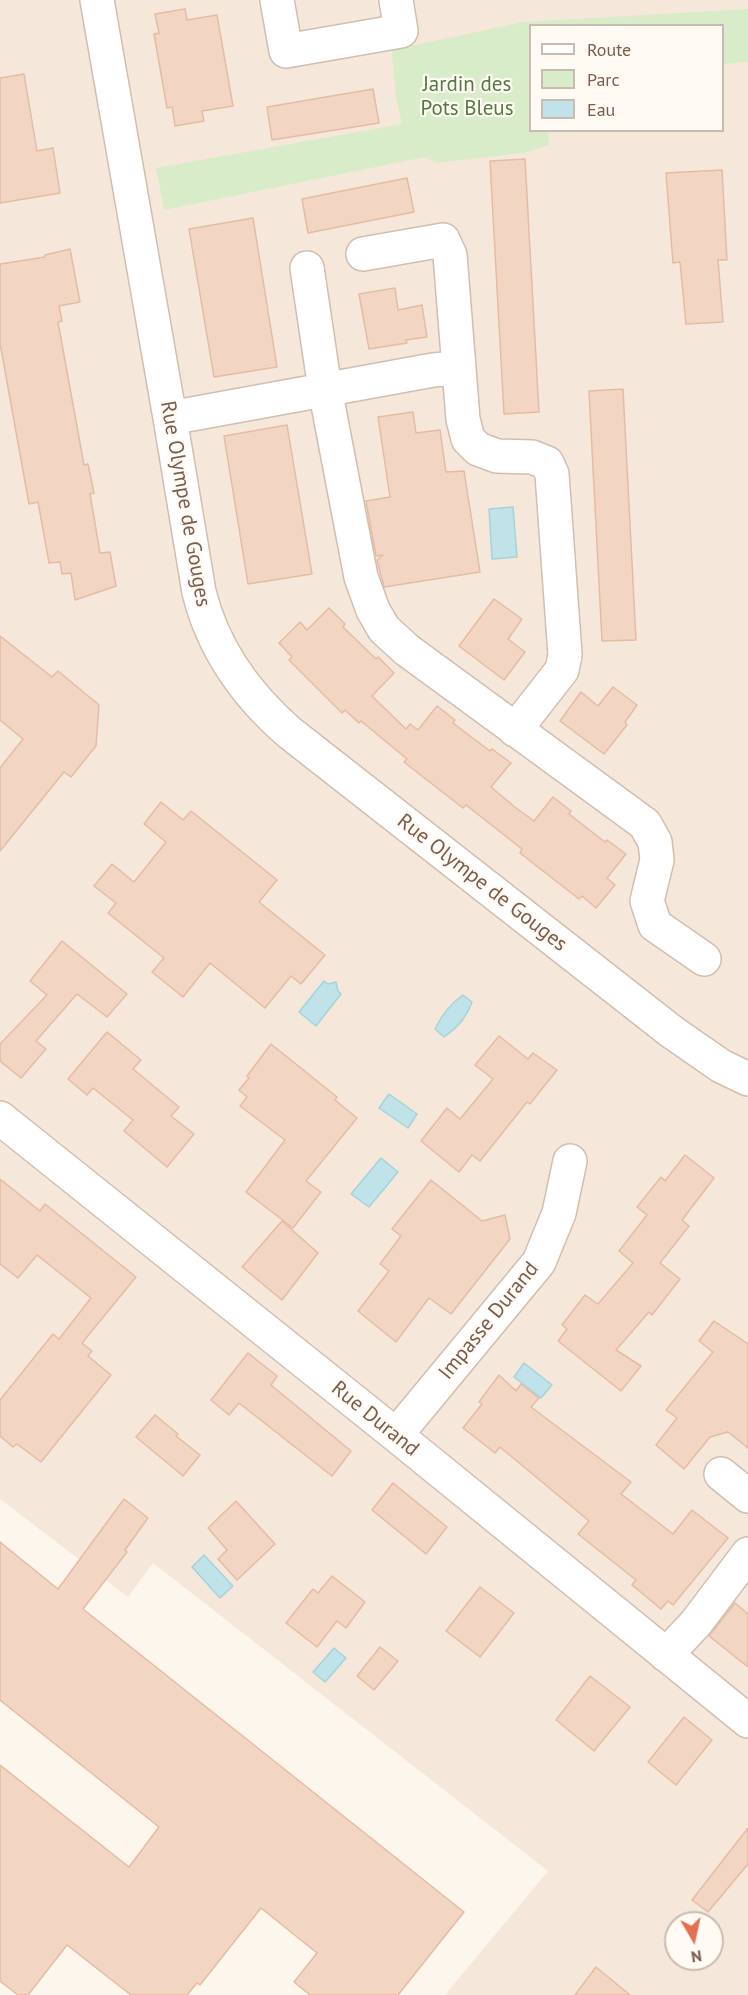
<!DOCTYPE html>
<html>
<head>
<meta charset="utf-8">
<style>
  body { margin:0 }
  #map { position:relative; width:748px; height:1995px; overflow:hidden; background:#fdf6ec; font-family:"PT Sans",sans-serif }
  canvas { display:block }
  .legend { position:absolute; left:529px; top:24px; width:195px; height:108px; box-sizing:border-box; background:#fffaf3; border:2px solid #cabbb1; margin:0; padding:8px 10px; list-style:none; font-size:18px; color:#7a5c4d }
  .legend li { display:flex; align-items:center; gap:12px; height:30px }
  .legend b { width:30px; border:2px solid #cabbb1 }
  .north { position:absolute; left:664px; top:1911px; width:60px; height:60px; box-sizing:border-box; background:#fffaf3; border:2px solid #cabbb1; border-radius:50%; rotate:171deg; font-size:16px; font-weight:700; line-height:24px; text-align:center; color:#7a5c4d }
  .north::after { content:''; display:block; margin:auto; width:21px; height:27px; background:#e76f51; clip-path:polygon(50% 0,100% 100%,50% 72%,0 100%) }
</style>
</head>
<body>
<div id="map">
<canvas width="748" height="1995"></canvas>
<ul class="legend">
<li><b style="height:8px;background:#fff"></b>Route</li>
<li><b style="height:16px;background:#d8ecc9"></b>Parc</li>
<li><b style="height:16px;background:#bfe3e8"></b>Eau</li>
</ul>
<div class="north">N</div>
</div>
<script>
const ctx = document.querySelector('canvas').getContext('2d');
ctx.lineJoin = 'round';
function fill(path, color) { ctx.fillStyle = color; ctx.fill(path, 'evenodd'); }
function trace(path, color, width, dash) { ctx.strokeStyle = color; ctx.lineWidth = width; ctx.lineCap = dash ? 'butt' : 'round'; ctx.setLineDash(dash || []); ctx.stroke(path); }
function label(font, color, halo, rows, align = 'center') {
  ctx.font = font + ' "PT Sans",sans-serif'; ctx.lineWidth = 4.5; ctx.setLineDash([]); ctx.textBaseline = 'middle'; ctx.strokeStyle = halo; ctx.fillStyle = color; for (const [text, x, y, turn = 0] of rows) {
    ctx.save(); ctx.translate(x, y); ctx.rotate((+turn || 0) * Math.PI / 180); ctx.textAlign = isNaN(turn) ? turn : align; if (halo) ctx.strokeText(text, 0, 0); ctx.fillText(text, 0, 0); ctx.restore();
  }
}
fill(new Path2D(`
  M0,0H748V1995H445L548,1871L153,1563L128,1597L0,1499ZM530,26H722V130H530ZM676,1923H712V1959H676Z`), '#f5e8da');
fill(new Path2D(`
  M748,9V62L723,64L722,26H530V130L548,131L549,145L524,153L436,163L425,157L164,210L156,168L402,124L396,98L392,50L523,22Z`), '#d8ecc9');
const water = new Path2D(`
  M513,507L517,557L492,559L489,509Z
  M324,981L328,984L336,982L338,991L341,994L316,1026L299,1012Z
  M463,995L472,1002C466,1018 458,1027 444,1037L435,1029C442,1014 450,1004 463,995Z
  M389,1094L417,1114L408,1128L379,1108Z
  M381,1158L398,1172L369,1207L351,1194Z
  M524,1363L552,1385L541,1398L514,1377Z
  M204,1555L233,1586L220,1598L192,1567Z
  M334,1648L346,1658L325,1682L313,1672Z`);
fill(water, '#bfe3e8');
trace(water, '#a5d3da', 1.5);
const building = new Path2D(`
  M185,9L187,20L217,15L233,106L202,111L204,121L175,126L172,107L167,108L160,68L154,34L159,33L155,14Z
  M24,74L37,151L53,148L60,193L0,203V78Z
  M373,89L379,123L272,140L267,107Z
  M525,159L539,412L504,414L490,161Z
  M722,170L727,260H718L723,322L686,324L680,262L673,263L666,173Z
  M407,178L414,212L308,233L302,199Z
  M253,218L277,367L214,377L189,229Z
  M70,249L80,302L59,306L62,321L58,322L84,465L88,464L94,493L90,494L100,553L110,552L116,586L75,600L71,573L62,574L60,562L49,563L38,502L29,504L0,343V264L45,257V255Z
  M395,288L398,310L422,305L427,337L406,340L407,343L369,349L359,294Z
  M623,389L636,640L602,641L589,391Z
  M413,412L416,433L440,430L446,472L464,471L480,572L384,587L377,560L383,555L376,556L366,501L390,497L378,417Z
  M287,425L312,574L248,584L224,436Z
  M494,599L522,619L508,639L525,652L504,680L459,646Z
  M329,608L345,624L343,627L376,659L378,657L394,673L372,696L406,729L410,724L418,730L437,706L455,720L453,723L490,751L492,749L511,763L491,787L516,808L534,821L553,797L571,811L569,814L605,842L607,840L626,854L607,878L615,885L596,908L582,896L579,899L520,853L522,849L466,805L463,808L418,773L404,762L407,759L361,721L359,723L345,710L342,713L289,660L292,657L279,643L300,622L307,630Z
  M0,636L52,677L58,671L99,705L96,746L71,777L64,772L0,851V768L23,739L0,720Z
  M613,687L637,705L625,722L627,725L604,754L560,721L581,692L598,706Z
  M161,802L183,820L191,811L277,880L259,902L325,955L301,984L291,976L265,1008L210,963L183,997L152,972L164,958L108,913L116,903L94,886L112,864L134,882L166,842L144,824Z
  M62,941L127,994L107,1017L77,994L36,1041L46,1049L21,1078L0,1061V1044L47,995L30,981Z
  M107,1032L141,1060L133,1069L179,1107L171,1116L194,1134L167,1167L124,1131L133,1120L93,1088L87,1095L68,1079Z
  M499,1036L528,1059L533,1053L557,1070L530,1104L527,1102L480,1161L472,1155L459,1172L421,1141L447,1108L460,1119L493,1079L475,1065Z
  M271,1044L337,1097L335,1100L357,1118L306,1181L321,1192L293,1228L246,1192L285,1140L240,1106L247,1097L239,1090L249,1078L247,1076Z
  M685,1155L714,1178L682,1220L689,1226L660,1263L680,1279L652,1315L649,1312L616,1350L641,1366L621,1391L558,1341L567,1329L562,1325L585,1295L598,1304L633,1263L619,1251L647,1215L637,1207L661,1177L665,1181Z
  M0,1179L40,1211L45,1204L136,1277L82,1343L92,1351L88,1356L111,1375L41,1462L17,1444L13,1447L0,1436V1400L53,1334L59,1339L91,1298L37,1255L18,1278L0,1264Z
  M431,1180L482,1221L505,1215L510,1239L451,1314L429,1298L396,1342L358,1311L389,1271L380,1264L401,1236L392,1229Z
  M282,1221L318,1253L282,1300L242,1267Z
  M714,1321L748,1344V1448L728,1432L710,1437L684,1469L656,1445L677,1418L666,1410L713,1352L699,1341Z
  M248,1353L277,1376L271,1385L351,1451L332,1476L239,1403L229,1415L211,1400Z
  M499,1375L516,1391L521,1384L539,1398L531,1407L631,1482L621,1494L673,1534L692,1510L728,1538L673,1605L668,1601L661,1609L632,1585L636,1580L578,1534L589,1521L500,1447L495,1453L463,1428L482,1404L479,1402Z
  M155,1415L178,1434L176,1436L200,1455L183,1476L136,1437Z
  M393,1483L447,1527L426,1554L372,1510Z
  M124,1499L148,1518L125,1550L127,1552L83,1609L464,1912L398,1995H310L294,1982L317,1953L261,1908L200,1985L197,1983L187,1995H131L67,1945L28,1995H18L0,1981V1765L129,1867L159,1827L0,1700V1542L58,1589Z
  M236,1501L275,1544L237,1580L218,1559L227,1550L208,1528Z
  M332,1576L365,1602L346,1628L337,1621L317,1647L286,1623L313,1589L318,1593Z
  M480,1587L514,1613L480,1657L446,1631Z
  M735,1603L748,1614V1667L709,1636Z
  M380,1647L398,1661L374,1690L357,1676Z
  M590,1676L630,1707L594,1751L556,1720Z
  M684,1717L712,1740L676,1785L648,1762Z
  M748,1828V1864L708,1912L692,1900Z
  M596,1967L630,1995H575Z`);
fill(building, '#f3d5c3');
trace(building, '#e6bba3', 1.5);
const minor = new Path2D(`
  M97,0L170,418L199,592C213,649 246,695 290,733L672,1032L721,1066L748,1079
  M277,0L286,51L401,31L396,0
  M363,254L443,240L450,255L463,419L468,439L478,449L497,456L532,457L547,463L552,474L565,655L562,670L515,730
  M307,268L325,389L361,577L373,610L384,629L407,650L645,824L655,842L657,860L647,901L655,925L704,959
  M170,418L433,370L458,368
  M0,1118L396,1435L748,1721
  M396,1435L539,1262L559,1213L570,1161
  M721,1474L748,1496
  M666,1655L696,1623L748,1554`);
trace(minor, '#d1beb0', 36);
trace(minor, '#fff', 33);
label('21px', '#537a41', '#fffaf3', [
  ["Jardin des",467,85],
  ["Pots Bleus",467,109]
]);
label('21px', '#7a5c4d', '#fffaf3', [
  ["Rue Olympe de Gouges",185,504,80],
  ["Rue Olympe de Gouges",482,883,38],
  ["Impasse Durand",489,1321,-51],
  ["Rue Durand",375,1419,39]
]);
</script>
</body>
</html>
